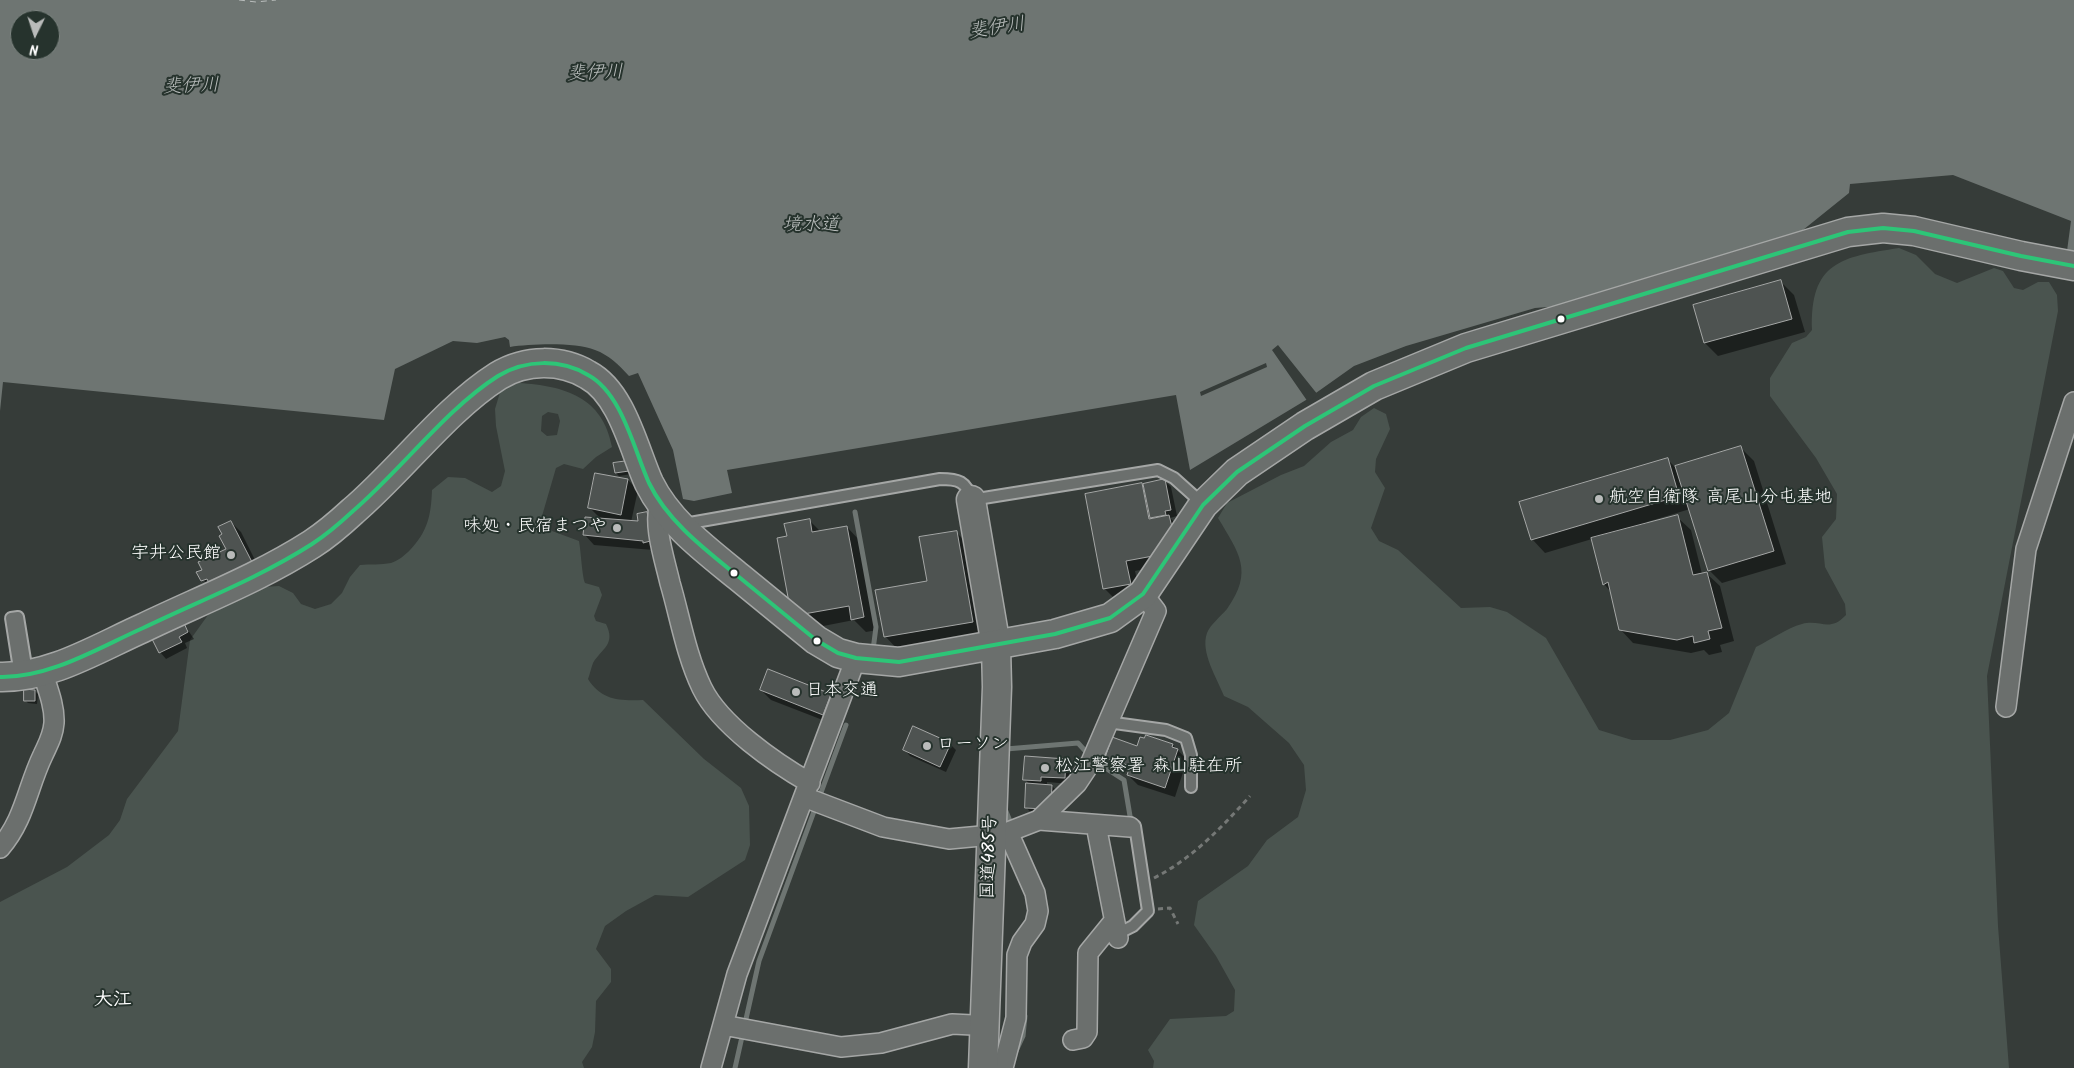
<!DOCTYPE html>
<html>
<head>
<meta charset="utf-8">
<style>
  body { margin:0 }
  #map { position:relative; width:2074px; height:1068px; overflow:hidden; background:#363c39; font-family:Kalam,sans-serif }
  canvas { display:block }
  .north { position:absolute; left:10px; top:10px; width:50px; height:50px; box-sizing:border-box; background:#26332d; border:1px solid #7d8581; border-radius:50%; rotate:184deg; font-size:14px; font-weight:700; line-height:20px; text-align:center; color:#fff }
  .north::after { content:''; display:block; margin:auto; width:18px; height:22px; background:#b9bbba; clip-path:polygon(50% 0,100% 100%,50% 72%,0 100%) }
</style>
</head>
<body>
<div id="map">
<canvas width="2074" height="1068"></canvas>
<div class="north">N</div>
</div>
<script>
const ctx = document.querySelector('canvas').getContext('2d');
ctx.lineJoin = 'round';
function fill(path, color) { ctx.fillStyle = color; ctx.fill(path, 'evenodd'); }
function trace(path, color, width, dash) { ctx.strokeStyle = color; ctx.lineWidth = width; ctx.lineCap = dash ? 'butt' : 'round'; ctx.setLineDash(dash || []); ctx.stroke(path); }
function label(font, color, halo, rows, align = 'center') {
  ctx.font = font + ' Kalam,"Klee One",sans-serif'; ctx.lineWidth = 4; ctx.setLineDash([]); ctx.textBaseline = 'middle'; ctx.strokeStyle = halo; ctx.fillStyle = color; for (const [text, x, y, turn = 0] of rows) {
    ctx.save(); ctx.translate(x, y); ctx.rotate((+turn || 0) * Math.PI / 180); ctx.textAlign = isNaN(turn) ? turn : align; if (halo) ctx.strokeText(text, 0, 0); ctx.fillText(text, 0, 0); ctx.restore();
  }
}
fill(new Path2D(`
  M1899,248L1916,255L1935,274L1957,283L1994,268L2003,271L2014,288L2023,290L2038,282H2049L2057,295L2058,311L1987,676L1998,926L2009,1068H1153L1154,1061L1148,1050L1170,1019L1226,1016L1234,1011L1235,990L1216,956L1194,925L1198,901L1248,866L1267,840L1298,817L1306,790L1304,765L1289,743L1248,707L1224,696C1217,678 1200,652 1207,633C1210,625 1221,616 1227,609C1254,571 1239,553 1218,518L1227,503L1281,475L1304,466L1331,442L1353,430L1361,417L1374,408L1386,414L1390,429L1376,459L1375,472L1385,488L1371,528L1379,541L1398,550L1461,608L1490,607L1507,612L1546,638L1599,730L1632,740H1670L1708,730L1729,713L1756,647C1770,640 1787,628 1802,624C1821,619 1829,633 1846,615L1845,604L1825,567L1822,537L1836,519L1837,494L1816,458L1770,396V378L1792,343L1806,337L1812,330C1810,262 1841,257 1899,248Z
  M519,383C565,386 603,397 612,447L596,457L583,469L564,464L556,468L542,516L552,531L579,541C581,552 582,576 585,583L599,587L602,595L594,616L596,621L606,624C616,645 602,648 593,663C591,668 590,674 588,679C601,700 619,701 643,700L704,759L741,788L749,806L750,845L745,860L688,897L655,895L626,911L605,926L596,949L611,969V982L596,1001L595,1032L592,1047L582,1062L584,1068H0V902L67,867L109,835L120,820L127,799L178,731L190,640L208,615L264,587L279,586L293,593L301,604L315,609L331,604L342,593L350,577L360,565C370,564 381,565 391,563C398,561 405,555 410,550C428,531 431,515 432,490L448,477L465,478L492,492L501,486L505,471L496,426L495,409L501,389ZM548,412L558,414L560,421L557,435L547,436L541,431L542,416Z`), '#4a544f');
fill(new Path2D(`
  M0,0H2074V252L2067,251L2071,221L1953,175L1850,184L1849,193L1798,234L1560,306L1535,308L1406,346L1354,366L1306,400L1190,470L1176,395L727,470L732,493L694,501L683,499L673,450L638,373L629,376C619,365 609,355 595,350C575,342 531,344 510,347L509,340L505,337L477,343L453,341L395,369L384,420L3,382L0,411ZM20,20H50V50H20Z`), '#6e7572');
fill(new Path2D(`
  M1278,345L1318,395L1308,402L1272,350Z
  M1266,363L1267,367L1201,396L1200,392Z`), '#363c39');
fill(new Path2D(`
  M1781,282L1794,295L1805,332L1718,356L1705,343Z
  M1741,448L1754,461L1786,564L1722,583L1709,570L1690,509L1647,522L1648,524L1677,517L1691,530L1702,574L1706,573L1720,586L1734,641L1720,645L1722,652L1709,655L1704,650L1691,653L1633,643L1620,629L1611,592L1604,584L1592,539L1545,553L1532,539L1667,459L1676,468Z
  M627,462L632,474L619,476L616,473Z
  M628,480L638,490L631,522L640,523L647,513L657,523L653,550L594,545L585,535L601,519L590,508Z
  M1165,481L1171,487L1177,516L1170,518L1179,526L1163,565L1135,571L1140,594L1115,599L1105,589L1142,484L1145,488Z
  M810,521L821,532L847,527L860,541L877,630L866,632L854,620L813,628L791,607L788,537Z
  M231,522L241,532L261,572L212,591L198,573L227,549Z
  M957,533L970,546L985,635L898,650L885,636L928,582Z
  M183,623L194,639L185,643L187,648L166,659L160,652Z
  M769,670L831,695L841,705L833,724L771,700L761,690Z
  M35,691L38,694L37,704L28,703L25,700Z
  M950,744L956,750L946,772L910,756L904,749Z
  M1173,745L1187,760L1175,797L1138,785L1128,775L1129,772L1116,767L1106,757L1138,747Z
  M1066,760L1072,766L1071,784L1047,782V786H1052L1058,792L1032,814L1026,807L1030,785L1025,779Z`), '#0007');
trace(new Path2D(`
  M855,512L876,627L873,650
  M1006,749L1078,743L1089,755
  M1096,762L1124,780L1131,822
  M819,798L846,725
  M1005,809L1012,826
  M1016,1051L1023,1036L1025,1016
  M735,1068L759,961L816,806`), '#6e7572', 5);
trace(new Path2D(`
  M239,0L256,2L276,0`), '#b9bdbc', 1, [6, 5]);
const building = new Path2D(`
  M1781,280L1792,319L1704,343L1693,305Z
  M1741,446L1774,551L1708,571L1675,466Z
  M1668,458L1679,496L1531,540L1519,502Z
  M628,461L629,471L615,473L613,463Z
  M595,473L628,479L621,515L588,508Z
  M1165,479L1171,510L1165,511L1166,515L1150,518L1143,484Z
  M1142,483L1149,519L1169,515L1172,527L1153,556L1126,561L1131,584L1103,589L1085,494Z
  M647,512L654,540L643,543V541L583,535L585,517L638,521L637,514Z
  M1678,515L1693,575L1707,572L1722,628L1708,631L1710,639L1694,643L1693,636L1677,640L1619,630L1608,582L1603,585L1591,538Z
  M810,519L812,532L847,526L864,617L851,620L849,606L798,615L797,606L790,608L777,538L787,536L784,524Z
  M231,521L252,562L209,583L207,579L201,581L196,572L202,570L198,562L226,549L219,536L222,534L218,527Z
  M957,531L973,622L884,637L875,590L927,581L919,537Z
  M183,621L188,632L179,637L182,642L159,653L151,637Z
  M768,669L831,694L823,715L760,690Z
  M24,689L35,690V701H24Z
  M913,726L951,743L940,767L903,750Z
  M1146,735L1173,744L1172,747L1178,749L1165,788L1127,775L1130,766L1105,758L1112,737L1137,746L1140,737L1144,738Z
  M1025,756L1066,759L1065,778L1041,777V781L1023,780Z
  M1026,783L1052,785L1051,805L1045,809L1025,808Z`);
fill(building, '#4e5351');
trace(building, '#a5a7a6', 1);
const lane = new Path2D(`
  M684,524L940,479C958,479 967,481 971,500L1158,470L1174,478L1203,504
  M20,675L11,618L18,617L27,672
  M1107,722L1166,730L1186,738L1191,755V787
  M1117,934L1133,926L1148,911L1135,826`);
const street = new Path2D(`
  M660,501C653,526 664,557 670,583C680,617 686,655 702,688C720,725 775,763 810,783
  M2006,707L2026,549L2074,402
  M804,797L883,827L949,839L992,835L1008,832L1039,820L1077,783L1091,762L1156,611L1143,594
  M1039,820L1130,827
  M1096,825L1118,938
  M0,848C25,819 27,788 43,755C48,744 53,736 54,723C55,706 47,687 42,671
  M723,1025L841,1047L881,1043L952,1024L973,1025
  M1073,1040L1083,1038L1087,1032L1088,953L1114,921
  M711,1068L737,974L856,658
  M1003,1068L1016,1018L1017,955L1022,942L1035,924L1038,911L1035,893L1008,832`);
const secondary = new Path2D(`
  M971,500L996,646`);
const highway = new Path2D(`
  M0,677C50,678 98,648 143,628C199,601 259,578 312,544C326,535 340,523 353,511C401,470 446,409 498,376C526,359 561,359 588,375C622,393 634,450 649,483C668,522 706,550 739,577C765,598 790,619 816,640L838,653L856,658L899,662L1055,634L1110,618L1143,594L1203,505L1237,472L1305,426L1374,386L1466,348L1848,232L1883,228L1914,231L2021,256L2074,266
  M983,1068L997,687L996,646`);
trace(lane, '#a5a7a6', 14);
trace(street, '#a5a7a6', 22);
trace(secondary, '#a5a7a6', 31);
trace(highway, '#a5a7a6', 31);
trace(new Path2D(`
  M1154,878C1193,858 1221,828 1250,796
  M1158,909L1170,908L1178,924`), '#757876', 3, [5, 4]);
trace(lane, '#6b6f6d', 10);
trace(street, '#6b6f6d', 19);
trace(secondary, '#6b6f6d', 28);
trace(highway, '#6b6f6d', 28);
trace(new Path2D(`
  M0,677C50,678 98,648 143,628C199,601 259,578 312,544C326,535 340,523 353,511C401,470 446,409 498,376C526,359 561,359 588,375C622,393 634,450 649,483C668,522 706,550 739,577C765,598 790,619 816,640L838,653L856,658L899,662L1055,634L1110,618L1143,594L1203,505L1237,472L1305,426L1374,386L1466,348L1848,232L1883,228L1914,231L2021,256L2074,266`), '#2dc577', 4);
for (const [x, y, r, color] of [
  [1561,319,4.5,"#fff"],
  [1599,499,5,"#b9bbba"],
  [617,528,5,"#b9bbba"],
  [231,555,5,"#b9bbba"],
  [734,573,4.5,"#fff"],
  [817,641,4.5,"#fff"],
  [796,692,5,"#b9bbba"],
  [927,746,5,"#b9bbba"],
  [1045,768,5,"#b9bbba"]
]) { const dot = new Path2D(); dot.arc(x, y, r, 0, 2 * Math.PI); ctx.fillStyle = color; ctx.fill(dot); trace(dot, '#26332d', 2); }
label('18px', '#fff', '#26332d', [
  ["航空自衛隊 高尾山分屯基地",1609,499],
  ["味処・民宿まつや",607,528,"right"],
  ["宇井公民館",221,555,"right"],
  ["日本交通",806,692],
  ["ローソン",937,746],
  ["松江警察署 森山駐在所",1055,768]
], 'left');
label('18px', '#fff', '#26332d', [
  ["国道485号",991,857,-88]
]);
label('italic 19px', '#b9bdbc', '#26332d', [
  ["斐伊川",997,30,-9],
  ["斐伊川",595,75,-2],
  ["斐伊川",191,88,-2],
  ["境水道",811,227]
]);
label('bold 19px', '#fff', '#26332d', [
  ["大江",113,1002]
]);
</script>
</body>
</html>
